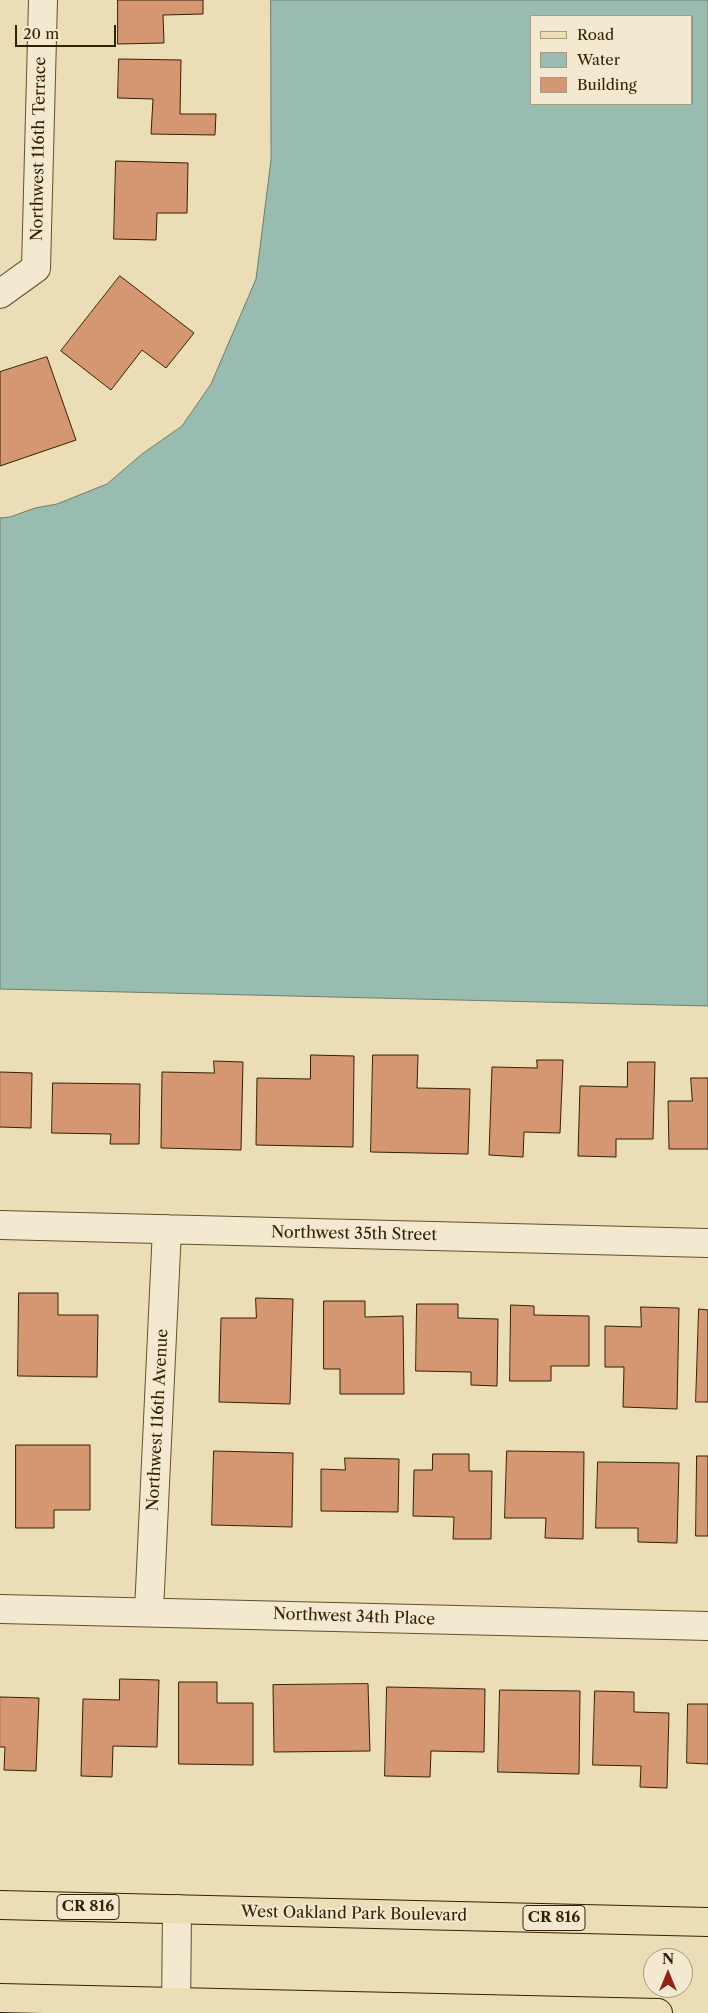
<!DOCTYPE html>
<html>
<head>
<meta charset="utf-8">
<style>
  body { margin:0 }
  #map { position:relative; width:708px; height:2013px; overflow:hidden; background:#ebddb6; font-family:"Libre Caslon Text",serif }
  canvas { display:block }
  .legend { position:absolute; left:530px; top:15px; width:162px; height:90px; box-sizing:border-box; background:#f2e9d0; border:1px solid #a6997e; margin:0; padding:6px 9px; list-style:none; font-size:15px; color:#342104 }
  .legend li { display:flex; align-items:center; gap:10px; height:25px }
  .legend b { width:25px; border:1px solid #a6997e }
  .north { position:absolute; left:643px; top:1948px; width:50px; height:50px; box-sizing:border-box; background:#f2e9d0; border:1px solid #a6997e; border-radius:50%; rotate:0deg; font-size:14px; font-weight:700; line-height:20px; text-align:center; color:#342104 }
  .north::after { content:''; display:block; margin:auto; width:18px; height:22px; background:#8f2418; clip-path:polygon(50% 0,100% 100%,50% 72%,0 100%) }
  .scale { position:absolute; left:15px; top:25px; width:101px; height:22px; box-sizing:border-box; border:2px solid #342104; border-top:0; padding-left:6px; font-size:15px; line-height:18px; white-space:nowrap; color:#342104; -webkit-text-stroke:4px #f2e9d0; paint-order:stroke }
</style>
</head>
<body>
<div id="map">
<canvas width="708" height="2013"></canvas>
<ul class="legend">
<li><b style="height:6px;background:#ebddb6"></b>Road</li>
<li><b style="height:14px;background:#98bcaf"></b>Water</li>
<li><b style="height:14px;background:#d49771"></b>Building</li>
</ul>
<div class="north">N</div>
<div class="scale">20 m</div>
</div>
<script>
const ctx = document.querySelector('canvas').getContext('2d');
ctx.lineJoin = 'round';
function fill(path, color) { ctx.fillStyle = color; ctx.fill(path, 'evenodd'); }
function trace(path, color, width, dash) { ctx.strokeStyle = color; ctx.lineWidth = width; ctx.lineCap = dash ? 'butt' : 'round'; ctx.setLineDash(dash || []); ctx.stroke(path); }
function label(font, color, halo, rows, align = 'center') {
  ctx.font = font + ' "Libre Caslon Text",serif'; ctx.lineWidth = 4; ctx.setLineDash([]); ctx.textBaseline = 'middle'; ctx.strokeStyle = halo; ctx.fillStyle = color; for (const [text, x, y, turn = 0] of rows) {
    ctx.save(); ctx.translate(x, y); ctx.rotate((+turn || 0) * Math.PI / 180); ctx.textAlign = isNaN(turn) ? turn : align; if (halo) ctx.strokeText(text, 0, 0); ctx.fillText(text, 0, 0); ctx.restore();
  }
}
const water = new Path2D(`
  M271,0H708V1006L0,989V518L10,517L35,508L57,504L107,484L142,454L182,426L211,384L256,279L271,160ZM532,16H692V104H532Z`);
fill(water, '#98bcaf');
trace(water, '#707e6b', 1);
const building = new Path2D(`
  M118,0H203V14L163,15L164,43L118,44Z
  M119,59L181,60L180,114H216L215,135L151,134L153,99L118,98Z
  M116,161L188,163L187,213H157L156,240L114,239Z
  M120,276L194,333L166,368L142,350L111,390L61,351Z
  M47,357L76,440L0,466V372Z
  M311,1055L354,1056L353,1147L256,1145L257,1078L310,1079Z
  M373,1055H418L417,1088L470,1089L468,1154L371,1152Z
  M537,1060H563L560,1133L524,1132L523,1157L489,1155L492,1067L537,1068Z
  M214,1061L243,1062L241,1150L161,1148L162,1072L214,1073Z
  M628,1062H655L653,1139H616V1157L578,1156L580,1086L627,1087Z
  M0,1072L32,1073L31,1128L0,1127Z
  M691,1078H708V1149H669L668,1101H692Z
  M53,1083L140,1084L139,1144H110L111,1134L52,1133Z
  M19,1293H58V1315H98L97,1377L18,1376Z
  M256,1298L293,1299L290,1404L219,1402L221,1318H256Z
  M324,1301H365V1317L403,1316L404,1394H340V1369H324Z
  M417,1304H458V1318L498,1319L497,1386L471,1385V1372L416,1371Z
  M511,1305L534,1306V1315L589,1316V1366H551V1381H510Z
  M641,1307L679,1308L677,1409L623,1407L624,1367H605V1326L641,1327Z
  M699,1309L708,1310V1402H696Z
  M16,1445H90V1510H54V1528H16Z
  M214,1451L293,1453L292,1527L212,1525Z
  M507,1451L584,1452L583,1539L545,1538L546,1518H505Z
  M433,1454H469V1471H492L491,1539H453L454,1517L413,1516L414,1470H432Z
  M697,1456H708V1536H696Z
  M345,1458L399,1459L398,1512L321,1511V1469L345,1470Z
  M598,1462L679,1463L677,1543L638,1542V1528H596Z
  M120,1679L159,1680L157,1747L113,1746L112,1777L81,1776L83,1699L119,1700Z
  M179,1682H217V1703H253V1765L179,1764Z
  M368,1684L370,1751L274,1752L273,1685Z
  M387,1687L485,1689L484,1752L431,1751L430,1777L385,1776Z
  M500,1690L580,1691L579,1774L498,1772Z
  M595,1691L634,1692V1712L669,1713L667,1788L640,1787L641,1766L593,1765Z
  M0,1697L39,1698L36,1771L4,1770L5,1747H0Z
  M688,1704H708V1764L687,1763Z`);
fill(building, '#d49771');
trace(building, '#342104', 1);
const minor = new Path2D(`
  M0,294L36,268L43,0
  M0,1225L708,1243
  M0,1609L708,1626
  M149,1611L167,1229
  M176,2013L177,1909`);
const primary = new Path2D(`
  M0,1905L708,1922
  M0,1998L658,2013`);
trace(minor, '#625030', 30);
trace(primary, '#342104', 30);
trace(minor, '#f2e9d0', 28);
trace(primary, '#ebddb6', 28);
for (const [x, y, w] of [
  [88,1907,62],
  [554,1918,62]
]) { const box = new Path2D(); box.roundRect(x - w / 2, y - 12.5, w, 25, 4); ctx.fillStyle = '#f2e9d0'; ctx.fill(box); trace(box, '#342104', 1); }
label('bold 15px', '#342104', null, [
  ["CR 816",88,1907],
  ["CR 816",554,1918]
]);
label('16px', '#342104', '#f2e9d0', [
  ["Northwest 116th Terrace",39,149,-89],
  ["Northwest 35th Street",354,1234,1],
  ["Northwest 116th Avenue",158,1420,-87],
  ["Northwest 34th Place",354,1617,2],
  ["West Oakland Park Boulevard",354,1914,1]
]);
</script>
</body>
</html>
